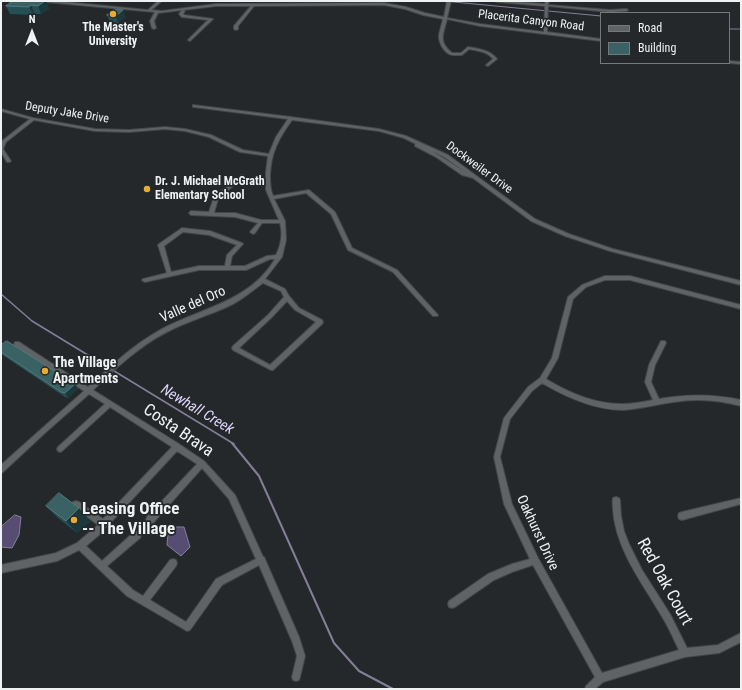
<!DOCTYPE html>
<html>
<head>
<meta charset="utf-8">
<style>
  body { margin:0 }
  #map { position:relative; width:742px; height:690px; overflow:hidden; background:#25282a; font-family:"Roboto Condensed",sans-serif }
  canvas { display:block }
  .frame { position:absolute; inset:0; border:2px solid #eff2f3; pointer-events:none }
  .legend { position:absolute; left:600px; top:12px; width:130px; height:52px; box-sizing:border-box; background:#25282a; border:1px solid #76797a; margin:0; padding:5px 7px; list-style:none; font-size:12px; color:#eff2f3 }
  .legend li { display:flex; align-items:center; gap:8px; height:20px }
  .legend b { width:20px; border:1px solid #76797a }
  .north { position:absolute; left:12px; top:12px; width:40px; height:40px; -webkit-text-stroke:3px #25282a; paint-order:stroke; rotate:0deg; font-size:11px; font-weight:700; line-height:16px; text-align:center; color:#eff2f3 }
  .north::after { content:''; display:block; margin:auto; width:14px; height:18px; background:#eff2f3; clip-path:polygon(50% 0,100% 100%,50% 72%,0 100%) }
</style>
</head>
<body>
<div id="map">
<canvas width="742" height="690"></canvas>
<div class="frame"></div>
<ul class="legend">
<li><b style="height:5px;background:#5f6366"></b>Road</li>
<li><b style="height:11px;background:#3a6265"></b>Building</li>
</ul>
<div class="north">N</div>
</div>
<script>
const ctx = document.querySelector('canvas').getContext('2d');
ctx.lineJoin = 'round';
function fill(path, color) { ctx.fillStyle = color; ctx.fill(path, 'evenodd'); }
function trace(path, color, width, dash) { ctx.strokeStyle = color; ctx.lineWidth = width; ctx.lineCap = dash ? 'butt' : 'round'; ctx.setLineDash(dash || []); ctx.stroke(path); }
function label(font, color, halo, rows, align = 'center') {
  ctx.font = font + ' "Roboto Condensed",sans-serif'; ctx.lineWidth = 3.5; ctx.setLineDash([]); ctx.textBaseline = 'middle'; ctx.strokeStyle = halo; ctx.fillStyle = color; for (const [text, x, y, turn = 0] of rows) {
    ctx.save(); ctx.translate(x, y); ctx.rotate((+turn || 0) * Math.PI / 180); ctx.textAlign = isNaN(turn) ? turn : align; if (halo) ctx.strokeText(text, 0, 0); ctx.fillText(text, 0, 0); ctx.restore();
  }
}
const water = new Path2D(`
  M15,515L21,517L19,535L12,548L1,547V527Z
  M175,527H184L190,547L181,556L167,545L168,534Z`);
fill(water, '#574d73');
trace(water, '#857e99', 1);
trace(new Path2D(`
  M443,1L601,16
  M729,29H741`), '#857e99', 1);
trace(new Path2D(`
  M1,294L32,321L234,444`), '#857e99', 1.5);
trace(new Path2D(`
  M232,443L259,476L334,643L359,671L393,689`), '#857e99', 2);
const minor = new Path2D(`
  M43,1H55L148,10L158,1H162L151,10L162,11L216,4L384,3L406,7L425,13L444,17L447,1H451L447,18L480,24L544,32L545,6L497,2L495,1H507L545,4V1H549L548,5L610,10L626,9L628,10L626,11L610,12L548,6L547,32L601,39V41L480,26L447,19C443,35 438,41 452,53H461L468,47C479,49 490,50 497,59L488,66L486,65L493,59C487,51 477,51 469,49L462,55C458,55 452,56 449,54C443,51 438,41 439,35C440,29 442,24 443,19L423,15L405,9L384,5L254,6L238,26V29L236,30L234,29V26L251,6H216L183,10L185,11L183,14L184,15L213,19L190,41L188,40L208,20L182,17L179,14L182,10L158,13L154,21L156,28L154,29L152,28L150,21L155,12L45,2Z
  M729,61L741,62V64L729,63Z
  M193,105L291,117L379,129L406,136L448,155L535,219L569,234L613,249L741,281V285L610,251L565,236L531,221L473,178L462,175L436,157L415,146V145L416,144L404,138L379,131L292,120C279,138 271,152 270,175C270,182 270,189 273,196L309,190L335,212L352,248L397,270L437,314L438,315L437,316H433L393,272L348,250L331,214L306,193L274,199L285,221L286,240L282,257L265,279L285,289L289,296L299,308L322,320L323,322L322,324L273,370H271L233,350L232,348L233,346L268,315L284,297L281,291L263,283C253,290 244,298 233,304C211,315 187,321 165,333C138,347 115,369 93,390L179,444L204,461L235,495L263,557H264L299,637L305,656L300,677L299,680L296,681L293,680L292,677L297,656L292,641L259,565L222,585L190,630L187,631L127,596L79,550L57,561L1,573V565L56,553L77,543L98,525L73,506L72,504L73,502L76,501L79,502L103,519L172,447L110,407L62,451L60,452L58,451L57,449L58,447L105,404L89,394L46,432L3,472L1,473V465L84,391L15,346L14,344L15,342H19L88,387C111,366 133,345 160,330C200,308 250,302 275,259H270L246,270H199L145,282L143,281L142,280L143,279L167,273L158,245L159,244L182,228L210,231L242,243L243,244L242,245L232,256L230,266H245L267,256L276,255C281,245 283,234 280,223H262L255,233L253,234L250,232L258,223L235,217L191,215L189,213L191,211L209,212L214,197L241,175H243V177L218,199L214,213H235L261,220H279L266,190V172L268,156L240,152L209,137L185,131L165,129L129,132L95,131L34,120L6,142L3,149L11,161L9,162H7L1,152L2,141L30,119L1,111V109L33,118L95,129L129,130L165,127L185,129L211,135L243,150L269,154L276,137L288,119L194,107H193ZM432,151L444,157L467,173ZM183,232L209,235L237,245L227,255L225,266H199L171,272L164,246ZM287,301L295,310L316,322L270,365L239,348L272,317ZM177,451L197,464L147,517L146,520L147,523L150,524L153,523L202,468L229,499L256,559L216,579L186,622L150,600L176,566L177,563L176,560L173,559L170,560L143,596L133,590L107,566L140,538L141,535L140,532L137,531L134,532L102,561L86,546L99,535Z
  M605,276H630L741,305V309L630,280H605L586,287L573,299L558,358L546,379C569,393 595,404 622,404C632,404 643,402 653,400L645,382L649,365L661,341H665L666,343L655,365L651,382L659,399C687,394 713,394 741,400V406C719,400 697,398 674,402C657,404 640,409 623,410C594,410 566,397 542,383L532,391L510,419L500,457L512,504L538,558L602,673L679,650C674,640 670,630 664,620C644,585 616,551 613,510C613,505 612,502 613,498L616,497L619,498L620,500L621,516L624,531L629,544L642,570L670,614L687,648L718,645L741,633V642L719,653L685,657L603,682L595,689H585L586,686L595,677L533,565L512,572L494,580L455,607L452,608L449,607L448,604L449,601L488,574L512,564L530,559L504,504L494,457L504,418L528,387L540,378L552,358L568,297L582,285Z
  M741,498V504L682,520L679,519L678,516L679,513L682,512Z`);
trace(minor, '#444749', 2);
fill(minor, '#5f6366');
fill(new Path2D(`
  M46,1L49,9L41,14H35L33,15L10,14L6,6Z
  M107,15L126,17L118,23L110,22Z
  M1,345L75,384L78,389L68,398L65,397L1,354Z
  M46,506L90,521L77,533L58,518Z`), '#245054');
fill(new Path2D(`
  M45,1H46L49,9L41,14L38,6Z
  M31,5L35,14L33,15L29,7Z
  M123,10L126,17L118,23L116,16Z
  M75,384L78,389L68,398L65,393Z
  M79,508L90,521L77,533L66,521Z`), '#1b393c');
const building = new Path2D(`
  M13,1H45L38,6L31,5L29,7L6,6Z
  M115,9L123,10L116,16L107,15Z
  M7,341L75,384L65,393L61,392L1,352V345Z
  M59,493L79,508L66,521L46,506Z`);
fill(building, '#3a6265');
trace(building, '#56787b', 1);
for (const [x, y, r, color] of [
  [113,14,4,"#e6ac36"],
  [147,189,4,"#e6ac36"],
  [45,371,4,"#e6ac36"],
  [74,520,4,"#e6ac36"]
]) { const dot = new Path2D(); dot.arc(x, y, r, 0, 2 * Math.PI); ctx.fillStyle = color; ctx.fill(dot); trace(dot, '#25282a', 1.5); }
label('12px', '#eff2f3', '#25282a', [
  ["Placerita Canyon Road",531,21,7],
  ["Deputy Jake Drive",67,113,9],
  ["Dockweiler Drive",479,168,36]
]);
label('bold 12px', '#eff2f3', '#25282a', [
  ["The Master's",113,28],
  ["University",113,42],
  ["Dr. J. Michael McGrath",155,182,"left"],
  ["Elementary School",155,196,"left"]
]);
label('14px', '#eff2f3', '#25282a', [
  ["Valle del Oro",193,305,-24],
  ["Oakhurst Drive",537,533,65]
]);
label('bold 14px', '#eff2f3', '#25282a', [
  ["The Village",53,363],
  ["Apartments",53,379]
], 'left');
label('italic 15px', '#ded5fd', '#25282a', [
  ["Newhall Creek",197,410,31]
]);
label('17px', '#eff2f3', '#25282a', [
  ["Costa Brava",178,431,34],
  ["Red Oak Court",664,582,61]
]);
label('bold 17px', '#eff2f3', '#25282a', [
  ["Leasing Office",82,510],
  ["-- The Village",82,530]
], 'left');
</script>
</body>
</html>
